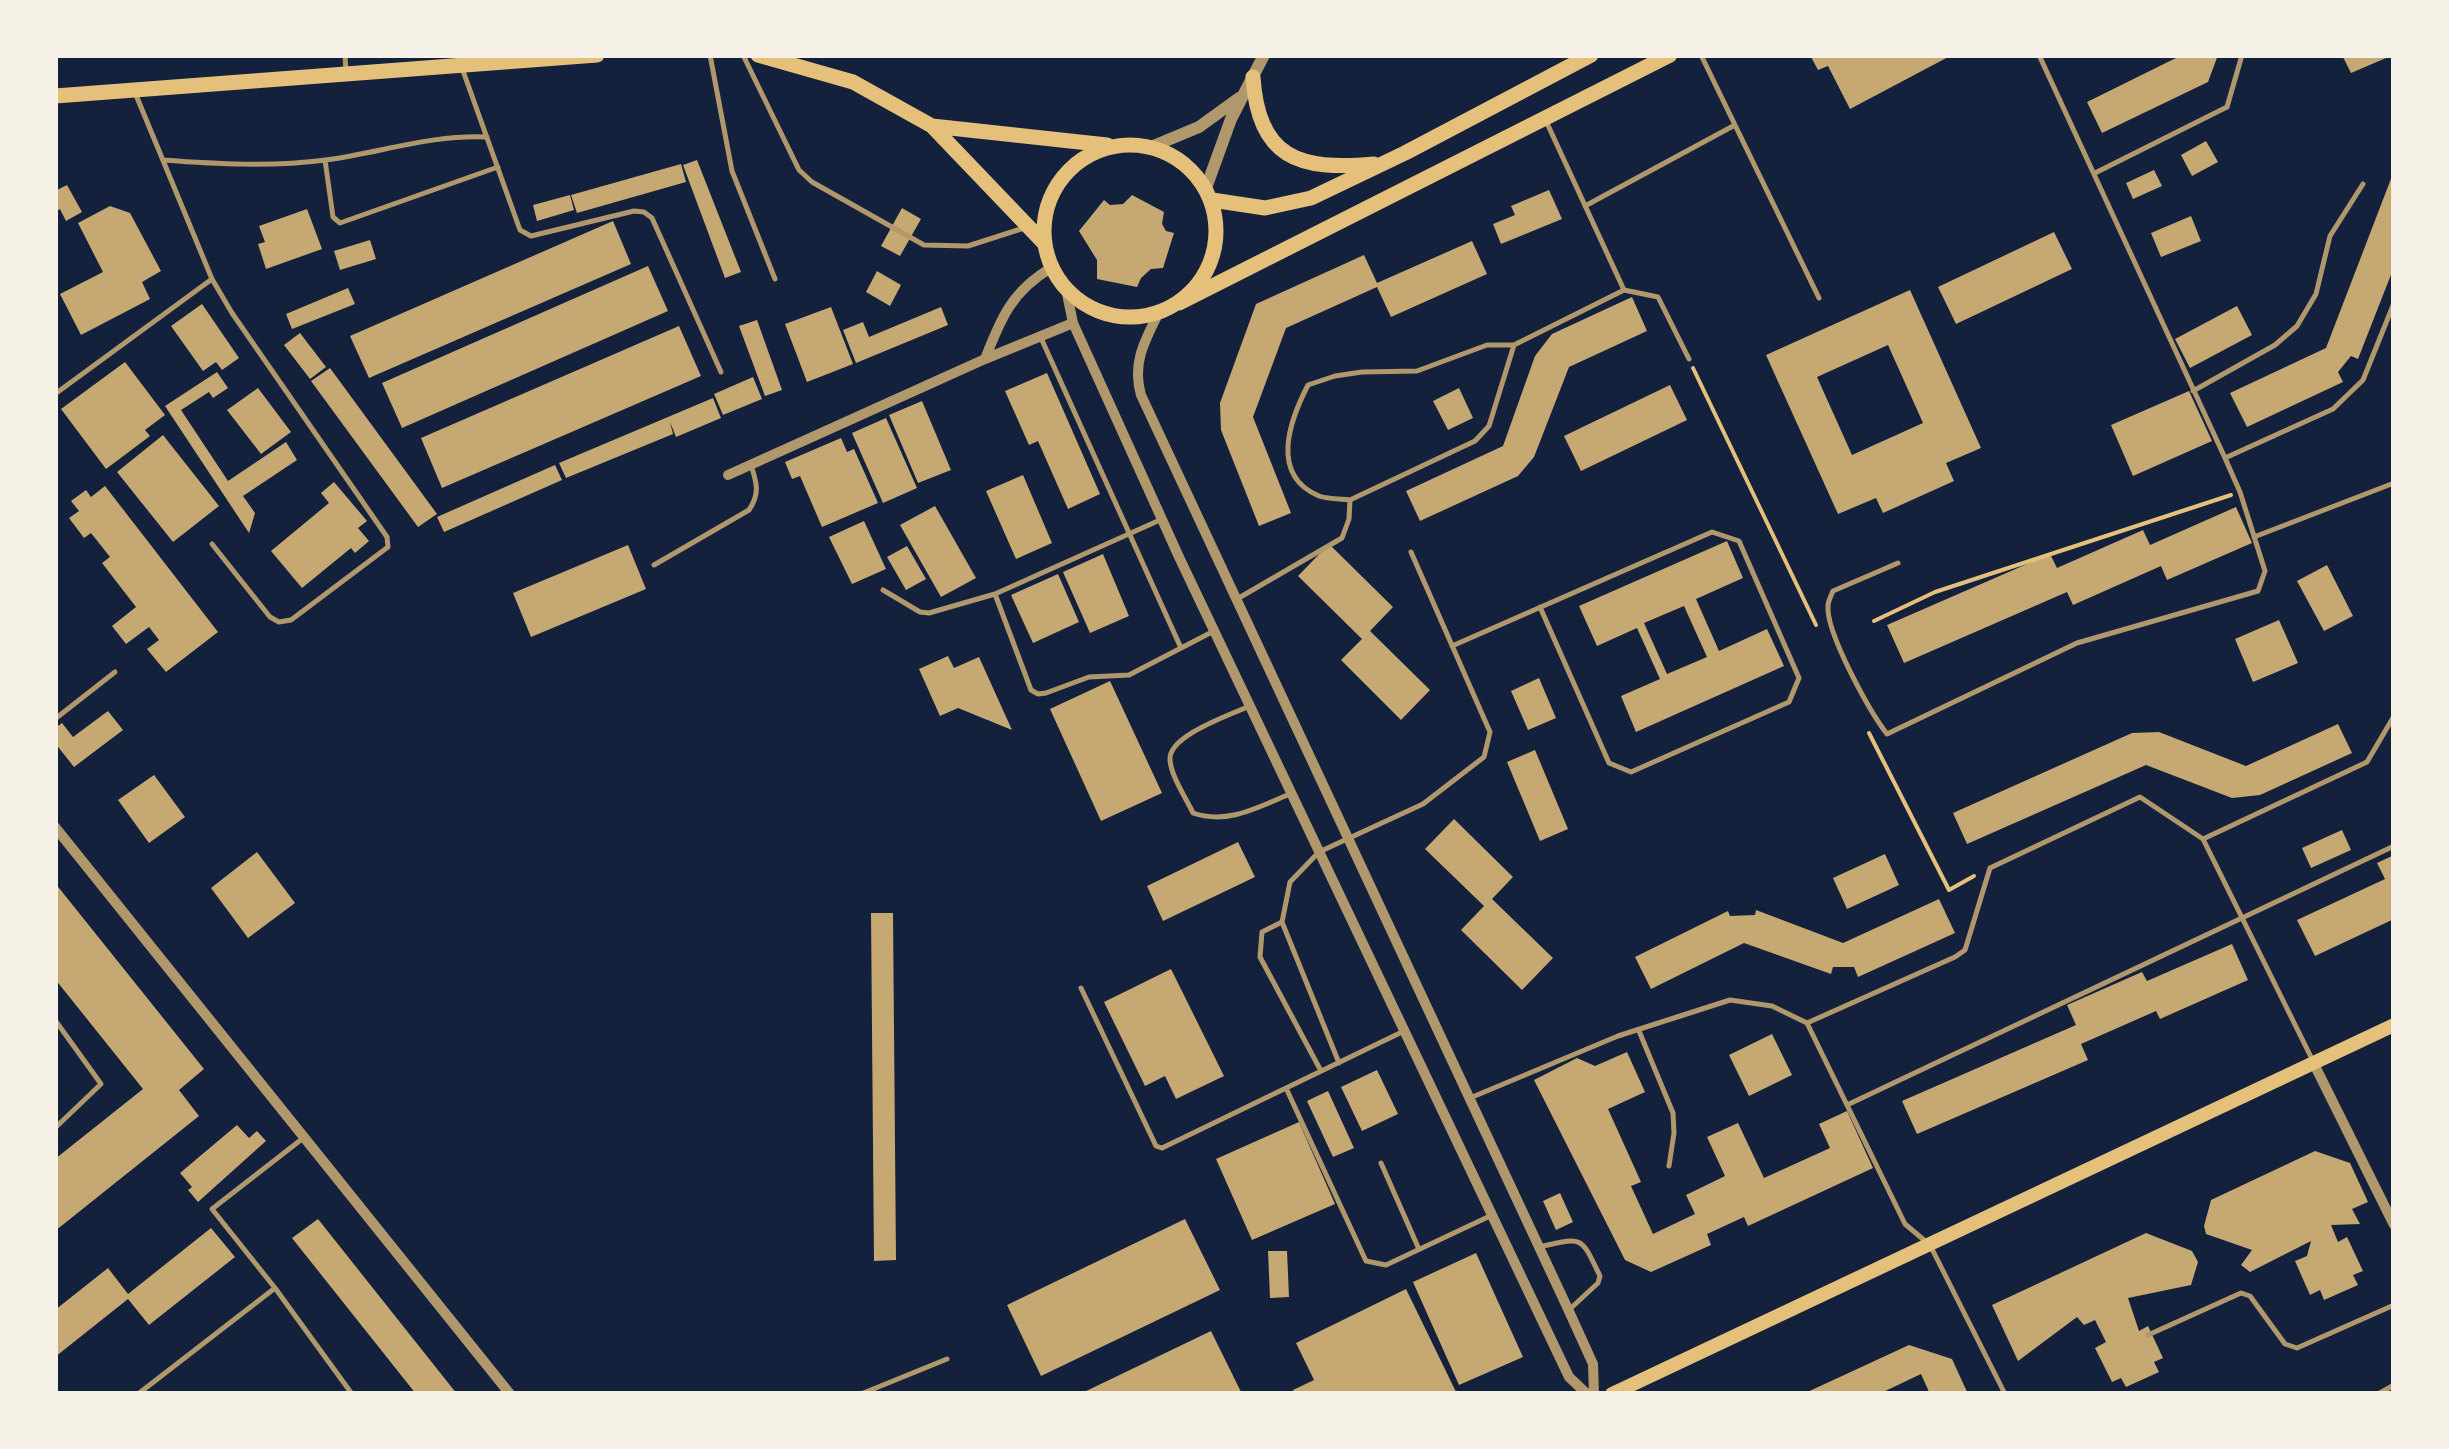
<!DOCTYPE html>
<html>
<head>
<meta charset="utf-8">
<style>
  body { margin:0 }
  #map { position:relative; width:2449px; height:1449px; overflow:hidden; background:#14213d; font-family:Spectral,serif }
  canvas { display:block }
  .frame { position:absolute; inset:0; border:58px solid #f6f1e7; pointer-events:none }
</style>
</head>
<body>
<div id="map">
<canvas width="2449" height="1449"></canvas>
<div class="frame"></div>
</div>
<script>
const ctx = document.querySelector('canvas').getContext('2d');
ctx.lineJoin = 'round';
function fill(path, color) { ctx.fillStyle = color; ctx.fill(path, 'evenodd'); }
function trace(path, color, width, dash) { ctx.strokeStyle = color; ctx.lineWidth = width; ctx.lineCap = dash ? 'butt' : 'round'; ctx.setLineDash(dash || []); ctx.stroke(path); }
fill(new Path2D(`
  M1810,55H1952L1850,109L1828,66L1818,70Z
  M2182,55H2218L2208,82L2102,133L2087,102Z
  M2342,55H2393L2351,73Z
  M2206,141L2218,162L2192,176L2181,155Z
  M697,160L741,272L725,278L683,165Z
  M681,164L686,182L577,213L571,195Z
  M2154,170L2162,186L2133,199L2126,183Z
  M2394,171V267L2358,359L2351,356L2338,372L2343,382L2247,427L2230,393L2326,348Z
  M67,185L82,212L66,221L60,209L55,212V191Z
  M1549,190L1562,219L1501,244L1493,224L1515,215L1511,206Z
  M570,195L574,210L537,221L533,205Z
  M1132,195L1164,212L1162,224L1166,231L1174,233L1163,268L1151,269L1141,278L1137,287L1097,279V260L1079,231L1104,200L1110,205L1123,204Z
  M110,206L130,213L161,271L142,282L150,299L81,335L60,294L103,272L78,223Z
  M902,208L921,219L900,256L881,246Z
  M307,209L322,249L266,269L258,244L265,242L259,226Z
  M2191,216L2201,241L2161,257L2151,233Z
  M613,221L631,264L369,378L350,336Z
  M2054,232L2072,269L1956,324L1938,287Z
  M370,240L376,259L340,270L334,251Z
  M1472,241L1487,274L1391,317L1377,287L1286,328L1253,417L1291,513L1259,526L1221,430L1220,403L1256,304L1364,255L1377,283Z
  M648,266L668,311L402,428L382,383Z
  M877,271L901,285L890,306L866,292Z
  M348,288L355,304L292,329L286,314Z
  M1910,290L1981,448L1946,463L1954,481L1883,513L1876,498L1838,514L1766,355ZM1888,345L1923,423L1852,455L1817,377Z
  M1632,297L1647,331L1569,367L1534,457L1518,476L1420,521L1406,491L1503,446L1535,356L1552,334Z
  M202,304L239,358L222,370L216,362L203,371L171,326Z
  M2237,306L2252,335L2190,368L2175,339Z
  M831,307L853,364L807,382L785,324Z
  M941,307L948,325L856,363L843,330L863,322L869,337Z
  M757,320L782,390L765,396L739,326Z
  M679,326L701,376L442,488L421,438Z
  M300,333L326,367L310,379L284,345Z
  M125,362L165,415L145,430L150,436L106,469L61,409Z
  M330,368L437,514L418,527L311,381Z
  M217,372L228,388L213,398L209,392L181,410L228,481L286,442L297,460L243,496L255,513L249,533L165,406Z
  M1047,373L1100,494L1068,509L1038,441L1029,445L1005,391Z
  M753,377L762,399L723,415L714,394Z
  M1670,385L1687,420L1581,471L1564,436Z
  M258,388L291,432L261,454L227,410Z
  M1459,388L1473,418L1448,430L1433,401Z
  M2189,391L2212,441L2133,476L2111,425Z
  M713,398L721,418L676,437L670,422L673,434L566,478L559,463Z
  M922,401L951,470L918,483L889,415Z
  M886,418L917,488L883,503L852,433Z
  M163,435L219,506L173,542L117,472Z
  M841,438L847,452L854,449L878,503L822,527L800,476L792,479L785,462Z
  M555,465L562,480L444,532L437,517Z
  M1023,475L1052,543L1016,559L986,491Z
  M334,482L367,521L358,528L369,541L355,553L351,548L302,588L271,551L329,503L321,493Z
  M105,486L218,632L166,672L147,649L159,640L149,627L126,644L112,626L136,607L102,563L110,557L91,533L84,538L69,518L79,511L71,501L86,490L91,497Z
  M935,506L976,578L941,597L900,525Z
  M2236,507L2252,543L2167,580L2161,566L2073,605L2067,592L1904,663L1887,625L2050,554L2057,568L2143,530L2150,545Z
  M864,521L886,569L852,584L829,537Z
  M1727,541L1743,578L1696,599L1719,651L1767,629L1784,666L1636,732L1621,696L1660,679L1637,628L1597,646L1579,606ZM1684,606L1707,657L1667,674L1644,623Z
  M1329,544L1393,607L1370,631L1430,690L1401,720L1341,660L1362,639L1298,576Z
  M628,545L646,589L531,637L513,593Z
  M907,546L926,579L906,590L887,557Z
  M1103,554L1129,616L1090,633L1063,572Z
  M2327,565L2353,616L2324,631L2297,581Z
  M1058,574L1079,622L1033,643L1011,595Z
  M2279,620L2298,663L2253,682L2235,639Z
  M948,656L954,668L979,657L1012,730L958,708L940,716L919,669Z
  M1539,678L1556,718L1528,730L1511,691Z
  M1110,681L1162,793L1101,821L1050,709Z
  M108,711L123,730L74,767L55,743V728L62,723L73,737Z
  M2338,724L2352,753L2260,795L2232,798L2146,765L1967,844L1953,813L2132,733L2159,732L2246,766Z
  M1535,750L1568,829L1540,841L1507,762Z
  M154,775L185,817L149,843L118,800Z
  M1454,819L1513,877L1492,899L1553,958L1522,990L1461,930L1484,906L1425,849Z
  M2342,830L2351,850L2311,868L2302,848Z
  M1238,842L1255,877L1163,921L1147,886Z
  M257,852L295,903L248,938L211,888Z
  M1885,854L1899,885L1847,909L1833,878Z
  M2394,855V898L2391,899L2394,919L2315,956L2297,920L2385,879L2377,863Z
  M55,883L204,1069L179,1090L199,1116L55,1231V1159L143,1089L55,979Z
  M1939,899L1955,933L1858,977L1854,967H1833L1831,974L1744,943L1651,989L1635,957L1728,911L1730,916L1755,915L1756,910L1843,943Z
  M871,913H893L896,1260L874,1261Z
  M2232,944L2248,980L2160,1019L2156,1011L2081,1044L2088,1060L1917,1134L1902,1101L2076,1025L2067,1005L2142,972L2147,981Z
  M1171,969L1224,1076L1176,1099L1165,1076L1145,1086L1104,1002Z
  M1772,1034L1792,1075L1749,1096L1729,1055Z
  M1627,1052L1645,1092L1608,1109L1641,1182L1631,1186L1653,1234L1695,1214L1686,1195L1725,1176L1707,1137L1738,1123L1764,1178L1830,1148L1819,1124L1847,1111L1873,1168L1748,1226L1744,1217L1707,1234L1711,1245L1651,1272L1625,1260L1534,1080L1577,1058L1595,1066Z
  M1377,1070L1398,1114L1362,1131L1341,1087Z
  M1328,1091L1354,1148L1333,1157L1307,1101Z
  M1299,1122L1335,1204L1252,1240L1216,1159Z
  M237,1125L249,1138L257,1131L266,1141L198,1202L188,1190L192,1187L180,1173Z
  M2315,1151L2350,1163L2368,1202L2352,1209L2360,1224L2331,1225L2338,1242L2347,1237L2363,1271L2353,1275L2358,1285L2324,1300L2320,1290L2310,1295L2295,1261L2307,1256L2311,1241L2250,1272L2241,1265L2252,1250L2206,1234L2204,1226L2211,1200Z
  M1560,1193L1573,1222L1556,1230L1543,1201Z
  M318,1219L457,1394H416L292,1238Z
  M1185,1219L1220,1290L1041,1376L1007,1305Z
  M211,1228L235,1257L149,1325L128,1299L55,1357V1310L108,1268L128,1294Z
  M2146,1233L2192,1251L2198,1262L2191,1285L2128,1298L2139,1331L2148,1326L2163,1358L2154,1362L2159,1372L2126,1387L2121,1378L2112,1382L2095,1348L2106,1342L2095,1320L2084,1325L2077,1317L2018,1361L1992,1305Z
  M1268,1251H1287L1289,1297L1270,1298Z
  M1476,1253L1523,1357L1459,1385L1413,1282Z
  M1406,1289L1457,1394H1295L1293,1390L1314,1380L1296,1343Z
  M1211,1331L1242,1394H1080Z
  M1909,1345L1952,1359L1968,1394H1930L1921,1374L1879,1394H1803Z`), '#c6a872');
trace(new Path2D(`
  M1693,368L1816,625
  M1874,621L1935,592L2231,495
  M1869,733L1949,890L1974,876`), '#e5c07b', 4);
trace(new Path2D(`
  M345,55L346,72
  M710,55L732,171L775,279
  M743,55L799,170L812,182L924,245L968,246L1024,228
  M1701,55L1819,298
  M2039,55L2225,458L2333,409L2363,380L2394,303
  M462,68L520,230L531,236L634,211L644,212L652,218L721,372
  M136,95L212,279L232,313L387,537L388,547L291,620L279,622L270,617L212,544
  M163,160C216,164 272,167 326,160C379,153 433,134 487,137
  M325,160L333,217L340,223L498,167
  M2095,173L2227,107L2242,55
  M1585,206L1735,125
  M1624,290L1658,297L1689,359
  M1041,338L1181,648
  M2193,391L2275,345L2297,326L2316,294L2330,236L2363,184
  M55,394L212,279
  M1350,500L1475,441L1489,426L1514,345
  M1160,520L995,594L1031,690L1038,694L1046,693L1089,677L1129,675L1212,632
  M2254,537L2394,483
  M1898,563L1833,591C1831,596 1828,601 1828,606C1826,633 1870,712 1887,734L2077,643L2258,591L2265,571L2240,492L2225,458
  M654,565L749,510C760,494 757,483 751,465
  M883,590L920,612L929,613L995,594
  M1237,599L1342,538L1349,519L1350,500C1340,499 1327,499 1319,496C1269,475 1290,420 1308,385L1335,376L1362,372L1417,371L1487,345H1514L1624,290L1546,121
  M1452,646L1712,532L1739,541L1799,678L1789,702L1631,772L1609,763L1540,607
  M1247,707C1228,716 1168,736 1170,760C1171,776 1186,798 1193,813C1228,825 1258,807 1290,794
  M55,719L115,672
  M1282,922L1262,932L1260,957L1321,1071
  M1081,988L1156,1146L1162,1148L1402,1032
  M55,1020L101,1084L55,1128
  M1807,1023L1955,957L1965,950L1990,868L2140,797L2203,839
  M1639,1031L1673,1113L1674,1133L1669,1166
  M2313,1061L2203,839L2367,762L2394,716
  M1339,1063L1282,922L1290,882L1319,852L1423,804L1484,757L1490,732L1411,552
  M1286,1088L1366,1261L1386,1265L1490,1216
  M1470,1098L1618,1036L1730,1000L1772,1006L1807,1023L1847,1105
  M1381,1163L1418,1247
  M1539,1247C1584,1237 1580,1235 1600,1276L1598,1283L1571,1308
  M275,1288L352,1394
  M2148,1335L2241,1293L2250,1296L2285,1344L2297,1348L2394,1305
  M138,1394L275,1288L212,1209L302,1139
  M861,1394L947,1359
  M2005,1394L1930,1245L1905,1224L1847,1105L2394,846
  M2378,1394L2394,1385`), '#b1986c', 5);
trace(new Path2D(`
  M1066,289L1073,323L1179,557L1569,1377L1587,1394
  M1158,314C1144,342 1132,364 1141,395L1568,1309L1593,1364L1594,1394
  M985,359C1001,318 1012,291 1051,268
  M728,475L985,359L1073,323
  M55,827L510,1394
  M2313,1062L2394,1225`), '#b1986c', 10);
trace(new Path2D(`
  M1151,147L1199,127L1239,98
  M1206,188L1231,119L1264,55`), '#b1986c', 12);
trace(new Path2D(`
  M1612,1394L2394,1025`), '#e5c07b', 14);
trace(new Path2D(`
  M758,55L853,82L932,126L1044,243
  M1253,77C1258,158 1299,171 1374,164
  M55,96L597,55
  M932,126L1107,145
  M1044 231a86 86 0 1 1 172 0a86 86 0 1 1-172 0Z
  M1212,200L1265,208L1311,198L1405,153L1591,55
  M1179,303L1670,55`), '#e5c07b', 15);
</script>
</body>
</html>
